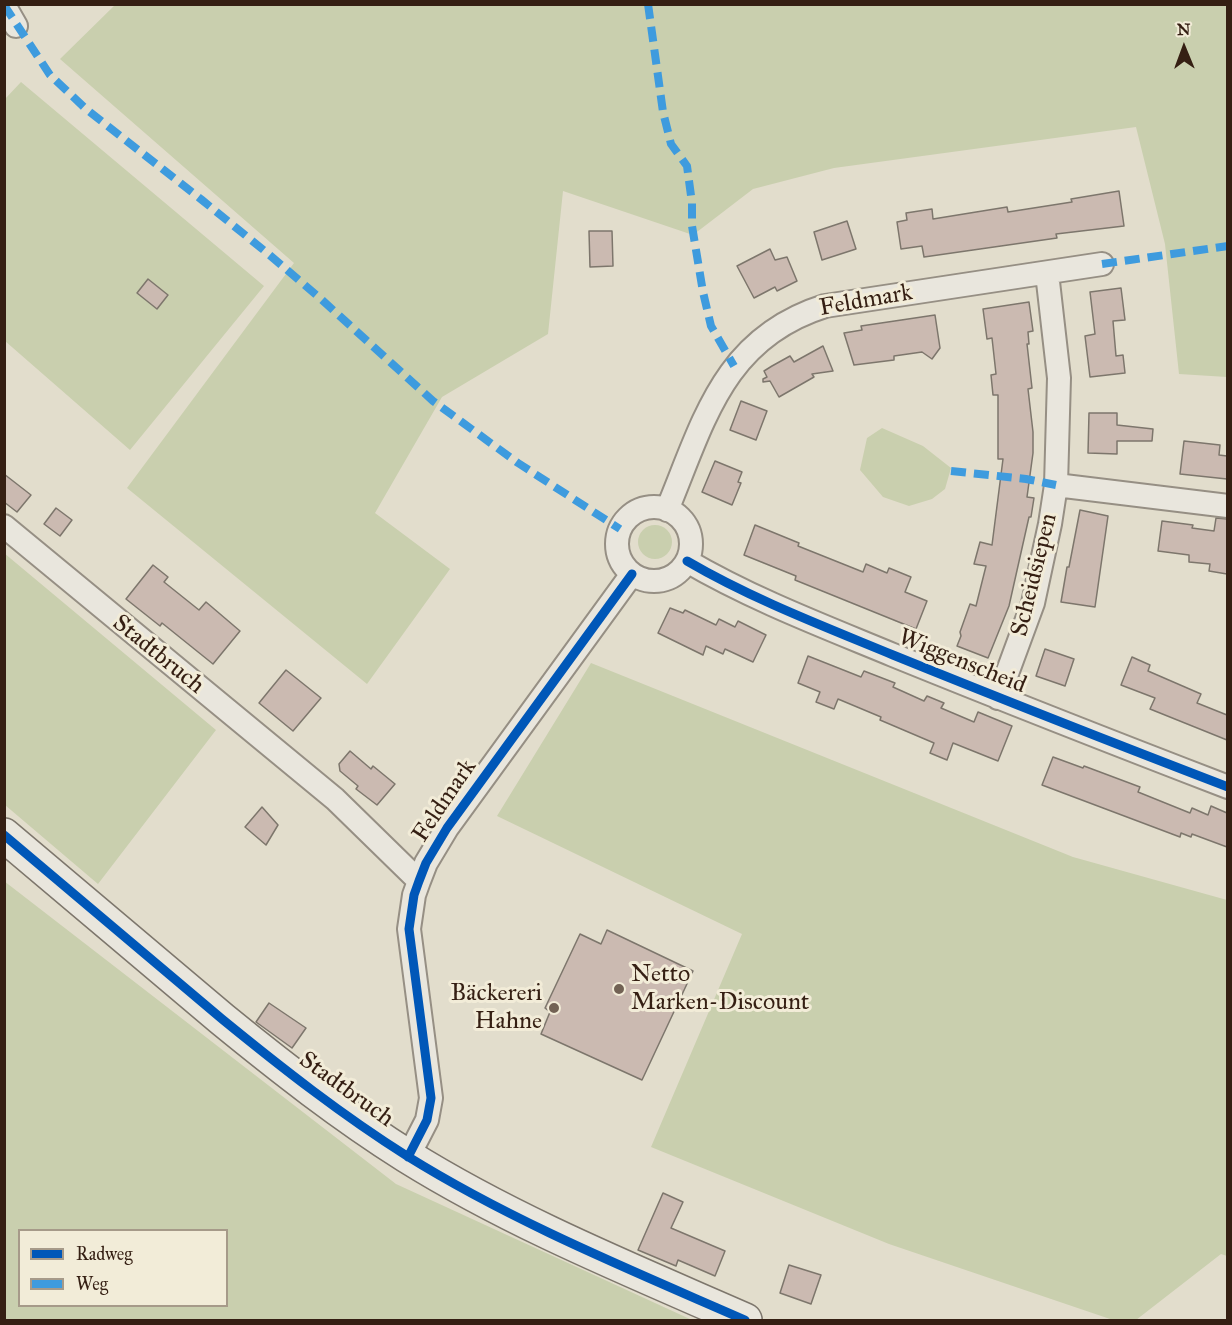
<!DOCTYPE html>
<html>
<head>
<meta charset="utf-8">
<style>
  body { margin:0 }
  #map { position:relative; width:1232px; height:1325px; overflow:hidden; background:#e2ddcc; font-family:"IM FELL Great Primer",serif }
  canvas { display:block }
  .frame { position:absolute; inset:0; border:6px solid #351f13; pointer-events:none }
  .legend { position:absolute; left:18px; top:1229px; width:210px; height:78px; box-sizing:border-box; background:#f2ecd8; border:2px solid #a69a89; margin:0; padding:8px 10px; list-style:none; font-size:18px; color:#351f13 }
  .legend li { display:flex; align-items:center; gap:12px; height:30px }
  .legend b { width:30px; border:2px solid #a69a89 }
  .north { position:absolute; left:1154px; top:18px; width:60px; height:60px; -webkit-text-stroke:4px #f2ecd8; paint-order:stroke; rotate:359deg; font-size:16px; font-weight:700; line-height:24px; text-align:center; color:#351f13 }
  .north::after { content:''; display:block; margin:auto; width:21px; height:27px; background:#351f13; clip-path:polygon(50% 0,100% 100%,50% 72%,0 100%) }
</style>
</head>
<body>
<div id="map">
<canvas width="1232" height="1325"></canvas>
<div class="frame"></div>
<ul class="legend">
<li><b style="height:8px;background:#0057b8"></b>Radweg</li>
<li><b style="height:8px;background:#3e9bde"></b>Weg</li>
</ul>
<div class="north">N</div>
</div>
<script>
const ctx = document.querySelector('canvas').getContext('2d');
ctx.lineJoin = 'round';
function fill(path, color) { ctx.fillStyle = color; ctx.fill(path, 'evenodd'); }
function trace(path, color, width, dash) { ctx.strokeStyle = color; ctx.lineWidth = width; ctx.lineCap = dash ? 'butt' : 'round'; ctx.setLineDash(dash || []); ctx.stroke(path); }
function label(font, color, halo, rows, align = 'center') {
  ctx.font = font + ' "IM FELL Great Primer",serif'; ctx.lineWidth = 6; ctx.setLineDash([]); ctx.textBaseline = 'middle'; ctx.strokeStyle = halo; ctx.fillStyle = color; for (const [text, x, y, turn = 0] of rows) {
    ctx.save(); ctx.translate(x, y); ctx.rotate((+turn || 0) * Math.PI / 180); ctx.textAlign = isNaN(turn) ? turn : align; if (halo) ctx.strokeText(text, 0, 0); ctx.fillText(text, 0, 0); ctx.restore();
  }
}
fill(new Path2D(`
  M116,4L1227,5V377L1179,374L1165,244L1136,127L834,168L753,189L693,235L563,191L548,334L442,397L375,513L450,569L367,684L127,488L294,263L60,59Z
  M21,82L264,286L130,450L5,341V99Z
  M882,428L923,446L951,468L945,489L932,499L909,506L883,497L860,470L867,438Z
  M638 542a17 17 0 1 1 34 0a17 17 0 1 1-34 0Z
  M4,553L216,730L98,884L5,805Z
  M591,663L1073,857L1227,900V1256L1221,1254L1136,1320H1113L889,1244L651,1147L742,934L497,816Z
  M4,881L396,1184L692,1320H5ZM20,1230H226V1306H20Z`), '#c9cfae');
const building = new Path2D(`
  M1119,191L1124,226L1056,234L1057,238L924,257L922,246L901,249L897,222L907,220L906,213L932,209L933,219L1007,207L1008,212L1072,202L1071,199Z
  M847,221L856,249L822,260L814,232Z
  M589,231H612L613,266L590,267Z
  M770,249L775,260L787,257L797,281L777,291L775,287L754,298L737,266Z
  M148,279L168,295L157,309L137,293Z
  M1121,288L1125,320L1113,321L1116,356L1123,355L1125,373L1090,377L1085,336L1095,334L1090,292Z
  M1029,302L1033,331L1028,332L1029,344H1027L1032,388L1028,389L1033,432V453L1027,497L1034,498L1031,517H1029L1009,606L988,658L957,646L961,636L960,632L970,604L976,606L986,566L974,564L980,542L992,545L1003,459H998V395H993L991,375L996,374L992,338L987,339L983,309Z
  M935,315L940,348L932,359L922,352L894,356V360L854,365L844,333L862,330L861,326Z
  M823,346L833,371L812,374L814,377L779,397L770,381L763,382V379L767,377L764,371L772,366L790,356L794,362Z
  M741,401L767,411L756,440L730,430Z
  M1089,413H1117V425L1153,429L1152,441H1117V454L1088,453Z
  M1184,441L1220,445L1219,455L1227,456V479L1180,474Z
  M715,461L742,472L738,482L741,483L732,505L702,492Z
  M4,474L31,495L17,512L4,502Z
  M56,508L72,520L60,536L44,524Z
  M1080,510L1108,516L1095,607L1061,602L1067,567H1069Z
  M1216,518L1227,519V574L1209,571L1210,564L1189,562V555L1158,551L1162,521L1193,525L1192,528L1214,531Z
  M755,525L799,543L798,546L863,572L866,564L887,573L889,568L911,577L905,592L927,601L916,629L795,580L796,576L744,555Z
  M153,565L168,577L164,582L199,610L206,602L240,631L213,664L162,623L160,626L126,599Z
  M670,608L683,613L685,610L716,625L719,619L735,627L738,621L766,635L753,662L725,649L723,654L706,646L703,655L658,633Z
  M1045,649L1074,659L1065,686L1036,676Z
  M808,656L861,677L864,671L895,683L893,687L924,701L927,696L944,703L941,708L974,722L978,712L1012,726L998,761L953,743L947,760L930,753L934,743L880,720L881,717L838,699L834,709L816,702L820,692L798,683Z
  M1132,657L1150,665L1148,671L1201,694L1197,703L1227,715V740L1150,709L1155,698L1121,685Z
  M286,670L321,698L293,731L259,703Z
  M350,751L371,769L373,766L395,784L377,805L356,789L358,786L340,771L339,764Z
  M1053,757L1083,768L1084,766L1140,787L1138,792L1190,813L1192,808L1208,815L1211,806L1227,813V847L1192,834L1191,837L1181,833L1180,837L1042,785Z
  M262,807L278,825L266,845L245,827Z
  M607,930L693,971L642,1080L541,1034L550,1012L545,1008L580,934L601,944Z
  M269,1003L306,1028L292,1048L256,1022Z
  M663,1193L683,1202L671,1228L725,1251L715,1276L678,1260L676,1266L638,1250Z
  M789,1265L821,1275L811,1304L780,1293Z`);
fill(building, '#cbbab1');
trace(building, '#7d766c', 1.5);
const street = new Path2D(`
  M4,5L16,26
  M1056,485L1228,506
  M617 544a37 37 0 1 1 74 0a37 37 0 1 1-74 0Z
  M667,510C704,421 723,338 825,306L1102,264
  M4,526L335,799L419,881
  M687,561C752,599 823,626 893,655C1004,700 1116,744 1228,787
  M998,698L1033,603L1050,524L1056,485L1059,378L1047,273
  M408,1157L427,1120L431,1098L409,929L414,895L419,881L426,863L447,828L632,574`);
const secondary = new Path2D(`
  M4,835C77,896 149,958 222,1019C282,1068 342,1115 407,1156C513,1222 631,1270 745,1320`);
trace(street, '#968f84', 26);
trace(secondary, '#7d766c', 36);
trace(street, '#e9e6dd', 22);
trace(secondary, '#e9e6dd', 33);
trace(new Path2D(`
  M648,4L663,112L671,144L687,166L692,203V226L703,292L711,326L734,366
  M4,5L50,75L86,109L202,200L266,252L321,299L433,401L518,463L620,529
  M1102,264L1228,246
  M951,471L1026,479L1056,485`), '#3e9bde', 8, [15, 8]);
trace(new Path2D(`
  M687,561C752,599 823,626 893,655C1004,700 1116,744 1228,787
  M4,835C77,896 149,958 222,1019C282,1068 342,1115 407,1156C513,1222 631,1270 745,1320
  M408,1157L427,1120L431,1098L409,929L414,895L419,881L426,863L447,828L632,574`), '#0057b8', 9);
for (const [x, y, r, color] of [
  [619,989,6,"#726254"],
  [554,1008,6,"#726254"]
]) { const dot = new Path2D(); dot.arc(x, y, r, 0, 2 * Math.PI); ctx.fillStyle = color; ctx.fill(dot); trace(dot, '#f2ecd8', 2); }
label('24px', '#351f13', '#f2ecd8', [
  ["Feldmark",866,301,-10],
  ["Scheidsiepen",1035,575,-76],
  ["Stadtbruch",158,655,39],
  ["Wiggenscheid",962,662,22],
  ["Feldmark",445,801,-56],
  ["Stadtbruch",346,1090,36]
]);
label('24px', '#351f13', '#f2ecd8', [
  ["Netto",631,975],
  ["Marken-Discount",631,1003],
  ["Bäckereri",542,994,"right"],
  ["Hahne",542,1022,"right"]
], 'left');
</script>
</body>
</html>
